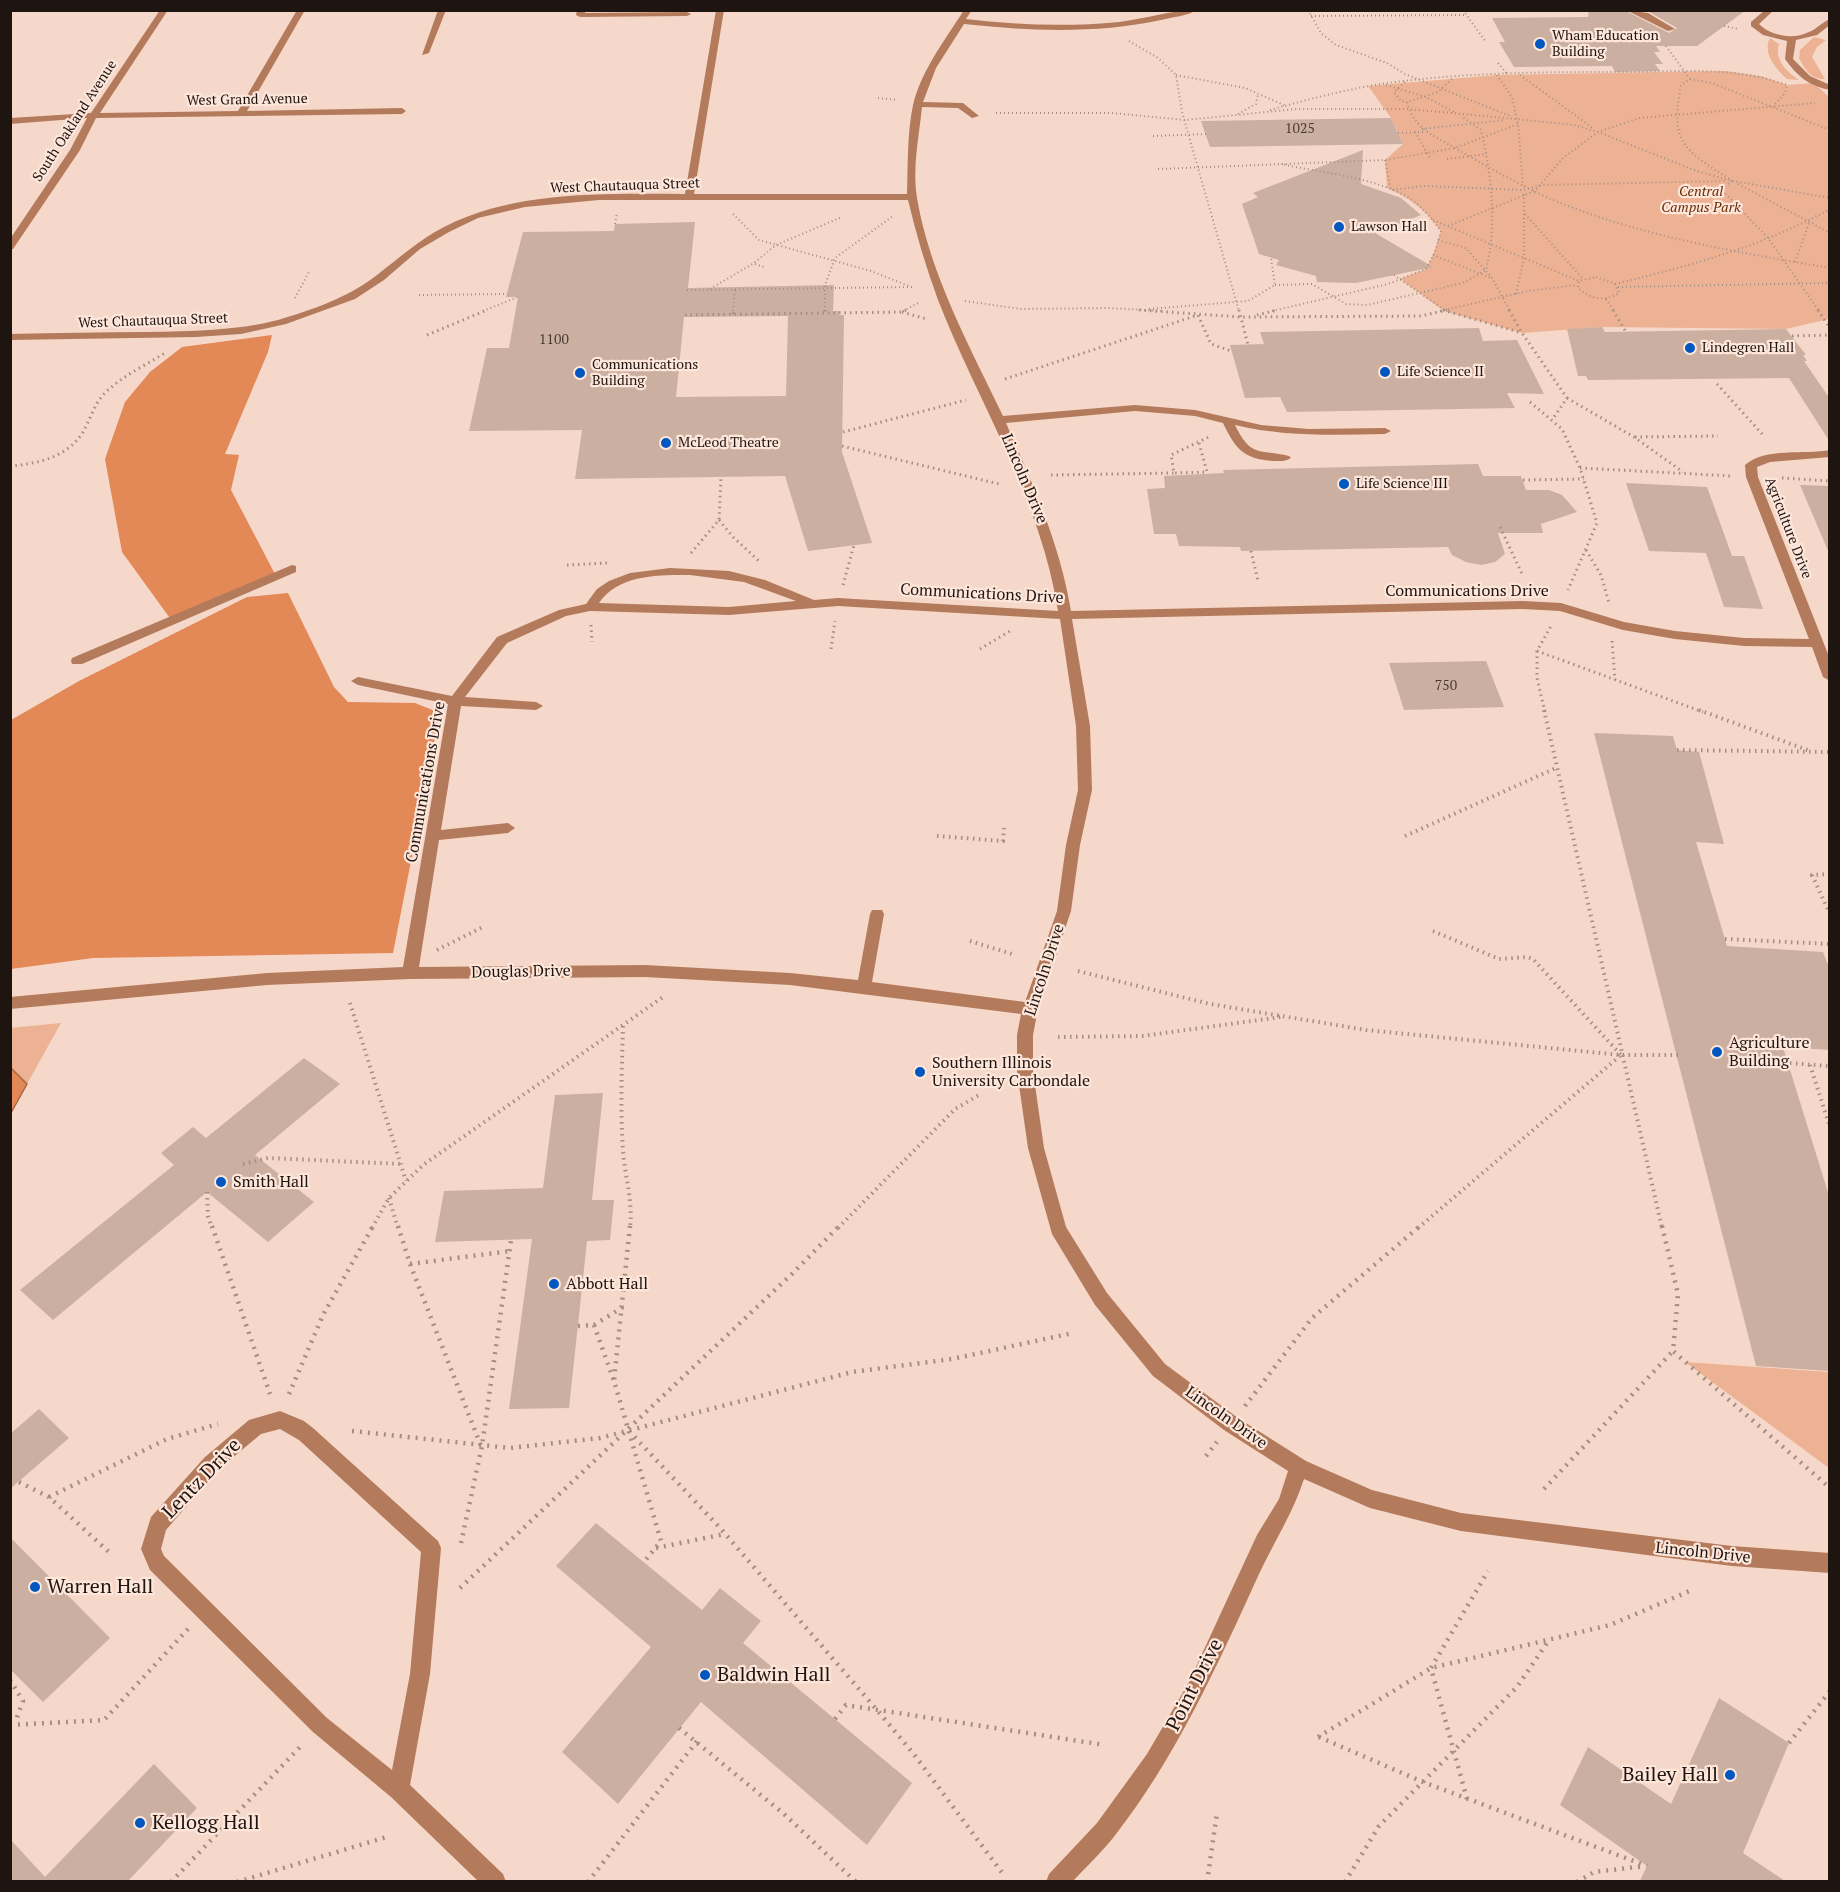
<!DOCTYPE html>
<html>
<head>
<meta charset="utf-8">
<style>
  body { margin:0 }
  #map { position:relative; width:1840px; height:1892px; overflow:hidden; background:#f5d8c9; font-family:"PT Serif",serif }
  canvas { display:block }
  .frame { position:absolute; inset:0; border:12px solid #1f1510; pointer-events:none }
</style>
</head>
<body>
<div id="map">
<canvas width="1840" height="1892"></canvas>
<div class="frame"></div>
</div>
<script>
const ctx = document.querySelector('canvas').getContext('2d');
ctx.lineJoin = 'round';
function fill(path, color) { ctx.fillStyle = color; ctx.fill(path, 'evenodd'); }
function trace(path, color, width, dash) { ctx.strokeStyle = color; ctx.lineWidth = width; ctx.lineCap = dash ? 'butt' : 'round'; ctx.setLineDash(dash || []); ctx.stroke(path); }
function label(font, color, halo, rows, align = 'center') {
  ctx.font = font + ' "PT Serif",serif'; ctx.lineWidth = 4.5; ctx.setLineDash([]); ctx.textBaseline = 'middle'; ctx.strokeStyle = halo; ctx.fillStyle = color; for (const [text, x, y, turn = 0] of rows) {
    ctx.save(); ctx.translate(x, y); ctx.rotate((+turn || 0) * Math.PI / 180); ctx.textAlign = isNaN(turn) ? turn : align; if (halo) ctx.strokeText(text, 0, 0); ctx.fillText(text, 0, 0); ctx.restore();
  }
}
fill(new Path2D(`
  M1814,37L1826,40L1817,47L1812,57L1825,79C1811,80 1805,69 1799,58L1800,50Z
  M1770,38L1779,44C1774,60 1787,72 1799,80L1787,79C1776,69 1762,53 1770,38Z
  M1726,71L1761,76L1787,85L1814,83L1829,97V319L1786,329L1602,327L1522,333L1444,311L1400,279L1426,269L1433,255L1441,231C1424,209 1412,199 1387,188L1385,160L1403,144L1391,118L1368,86L1497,75Z
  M61,1023L27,1084L11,1068L10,1028Z
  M1685,1362L1829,1372V1468Z`), '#edb294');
fill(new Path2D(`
  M272,335L268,352L225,454L239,455L231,490L276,576L172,621L122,552L105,459L125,402L150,372L182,347Z
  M288,593L334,687L348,702L415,703L440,713L393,953L93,958L11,969V720L79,681L247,597Z`), '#e38857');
const water = new Path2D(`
  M11,1068L27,1084L11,1113Z`);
fill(water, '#e38957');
trace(water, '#a86642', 1.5);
fill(new Path2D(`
  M1589,10H1624L1669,33L1677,28L1646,10H1746L1697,46H1656L1660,52H1654L1663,64H1655L1660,71L1615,72L1612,66L1514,67L1499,42H1505L1492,18L1588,17Z
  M1391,118L1403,144L1210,147L1201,121Z
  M1363,150L1361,184L1401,198L1421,215L1375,233L1433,267L1356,283L1317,282L1316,276L1276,265L1279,260L1259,254L1242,204L1258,197L1253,193Z
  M695,222L688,288L834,285L833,311H839V315H844L842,452L872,543L808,551L785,476L575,479L582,430L469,431L487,348H509L518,297H506L523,232L614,231L615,224ZM788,316L786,396L676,397L684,317Z
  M1602,327L1605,332L1786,329L1806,355H1803L1807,361H1804L1830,399V442L1789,378L1588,380L1586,376H1578L1567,329Z
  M1479,328L1483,341L1517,340L1544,394L1507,393L1515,408L1287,412L1280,397L1245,398L1230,345L1264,344L1260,332Z
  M1478,464L1483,476H1521L1526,490H1549L1562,495L1577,512L1541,524L1543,533H1498L1505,554L1495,562L1481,565L1466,562L1452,555L1448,547L1241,551L1240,547L1179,546L1176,534H1154L1147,489L1165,488L1164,476L1224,473L1223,470Z
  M1626,483L1707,487L1732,556H1744L1763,609L1724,607L1706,553L1649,551Z
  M1800,485L1830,486V553H1829Z
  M1486,661L1504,707L1404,710L1389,663Z
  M1594,733L1673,736L1677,750L1699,752L1724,844L1696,842L1727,946L1823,952L1830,970V1050L1783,1047L1830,1199V1371L1756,1366Z
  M304,1058L340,1084L255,1155L314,1202L268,1242L207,1192L53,1320L20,1290L174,1165L161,1153L193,1127L206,1138Z
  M603,1093L592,1200H614L610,1240L587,1241L569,1408L509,1409L532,1239L435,1242L444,1191L543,1188L555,1095Z
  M39,1409L69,1438L10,1489V1434Z
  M596,1523L702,1610L720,1588L761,1621L743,1643L912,1783L867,1845L701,1702L618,1804L562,1752L651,1647L556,1566Z
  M10,1537L110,1638L43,1702L10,1669Z
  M1719,1698L1789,1743L1743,1853L1785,1881H1640L1647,1866L1560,1805L1588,1747L1671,1804Z
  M154,1764L197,1808L128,1881H10V1839L45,1877Z`), '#cbafa1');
trace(new Path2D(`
  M1308,10L1321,33L1336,45L1387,63L1405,74L1510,116
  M1463,10L1486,42
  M1311,16L1467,15
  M1724,26L1738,29
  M1129,41L1158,58L1176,75L1182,112L1239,311
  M1666,46L1690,79L1681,85C1670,144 1683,149 1731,180
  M1498,63L1508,75
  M1176,75L1245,88L1286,106
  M1497,75L1512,97L1518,124L1523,186
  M1520,75L1594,129
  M1452,79L1438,92L1407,102C1414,131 1439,138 1462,152C1491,169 1520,185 1551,199C1639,236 1736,252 1830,268
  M1690,79L1712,83L1830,130
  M1405,82L1394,92L1401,101L1407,102
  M1386,85L1426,97L1454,112
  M878,98L898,100
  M1270,110C1306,100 1343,90 1381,84C1463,72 1547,72 1630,72C1684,71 1736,67 1787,85L1785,93L1773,106
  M996,113H1112L1185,120L1297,109H1408L1516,119L1574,125L1598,132L1694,170L1728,180L1830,198
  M1238,114L1256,104L1258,94
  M1422,129L1505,120
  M1415,132L1430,158
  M1398,133L1424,132
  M1153,136L1206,134
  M1447,159L1487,154
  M1385,160L1391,190L1424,186L1524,190L1542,185L1726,181
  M1158,169L1385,160L1455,148L1518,124
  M1732,181L1721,189L1768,238L1819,311
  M1738,184L1830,233
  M733,214L759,240L871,271L909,286
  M1525,214L1583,279
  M1433,220L1579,281
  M615,224L617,213
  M1448,226L1535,191L1563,158L1598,132L1639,118L1815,103
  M1438,240L1466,248L1492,278L1510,311
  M1433,255L1491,278
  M1795,262L1809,223
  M755,264L764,267
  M1394,275L1446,311
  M1596,277L1615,284L1619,293C1605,302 1590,299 1578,288L1579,281Z
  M1615,284C1690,266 1763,246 1830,209
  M1275,285L1312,284L1346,304L1367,305L1463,283L1486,270C1497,224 1492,176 1481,130L1461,116
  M1618,287L1830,283
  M710,289L754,263L776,245L842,217
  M687,290L912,287
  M1516,294L1524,258V193
  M419,295L507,294
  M295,298L309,272
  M1606,299L1614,311
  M965,301L1021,309L1110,308L1161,311
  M1149,309L1248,301L1275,285L1271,258
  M483,311L518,297
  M733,311L735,289
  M825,311V285L835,258L893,216
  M903,311L920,302
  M1272,311L1388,284L1426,269L1435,252L1441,231C1432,220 1424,208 1412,200C1378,177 1321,173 1281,164
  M1440,311L1528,291L1577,285`), '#a48e83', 2, [1, 3]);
trace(new Path2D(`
  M825,310V313
  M1139,310L1241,317L1421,316L1447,310
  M1239,310L1248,345
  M1443,310L1522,333
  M1509,310L1522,333L1567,398L1552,420
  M1613,310L1626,332
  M1818,310L1830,328
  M902,312L927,319
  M733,314V310
  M685,315L902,312L906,310
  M1257,315L1278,310
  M427,335L487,310
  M1792,336L1830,335
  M1005,379L1198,315L1211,344L1231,351
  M1717,384L1764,436
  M1567,398L1634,437L1683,472
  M1530,402L1562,429L1580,468L1597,523L1568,590
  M843,432L966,400
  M1635,437L1718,436
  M1199,443L1207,472L1174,473L1171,455L1211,436
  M842,446L999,484
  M10,466C37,464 68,457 83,432C90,420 94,405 103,395C120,377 144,366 165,353
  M1580,468L1732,476
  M1051,475L1174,473
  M1782,478L1830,481
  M1523,480L1584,479
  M719,520L733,537L760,562
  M1500,527L1523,576
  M1586,550L1601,575L1609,603
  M1251,551L1258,581
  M691,553L719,520L721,477
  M567,565L608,563
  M843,585L854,545
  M591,625L592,642
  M1612,641L1615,680
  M831,649L835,621
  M980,649L1010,631
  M1537,651L1703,712
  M1545,712L1537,678V651L1551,626`), '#a48e83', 3, [1.5, 4]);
trace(new Path2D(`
  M1544,710L1662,1228
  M1699,710L1810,751
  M1677,750L1830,752
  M937,836L1003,841L1004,828
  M1405,836L1556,768
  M1830,874L1812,875L1830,914
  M1433,931L1499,959L1527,957L1533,959L1621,1055
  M1725,939L1830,944
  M970,941L1012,954
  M437,950L485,926
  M1078,971L1210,1004L1366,1030L1621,1055H1678
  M350,1003L406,1181
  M623,1026C622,1067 620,1109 623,1150C625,1179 633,1198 630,1228
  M1058,1037L1142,1036L1281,1017
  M1760,1061L1830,1066
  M1810,1065L1830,1127
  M243,1164L268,1158L402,1164
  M207,1192L208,1216L212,1228
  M389,1198L398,1228
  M372,1228L389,1198L423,1165L663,997
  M838,1228L955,1109L979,1095
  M1418,1228L1620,1056`), '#a48e83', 4, [1.5, 4.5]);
trace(new Path2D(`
  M212,1226L270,1394
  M398,1226L410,1264L481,1446
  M630,1226L614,1381L661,1541L644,1562
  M1662,1226L1678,1294L1673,1351L1830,1488
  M410,1264L510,1251
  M594,1325L614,1381
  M578,1326L594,1325L623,1307
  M289,1394L323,1315L373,1226
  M1245,1406L1312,1318L1420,1226
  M352,1431L510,1448L600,1438L852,1372L952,1359L1073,1333
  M629,1431L721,1529L877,1710L913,1753L1003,1874
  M1206,1456L1217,1442
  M19,1482L49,1497L111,1554
  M1544,1489L1673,1351
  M49,1497L167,1439L218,1424
  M461,1543L482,1446L511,1240
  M656,1548L725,1534
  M460,1588L794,1272L839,1226
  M10,1680L23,1701L15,1723
  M835,1719L846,1705L1105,1745
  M10,1725L104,1720L188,1629
  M679,1728L784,1814L856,1882
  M1318,1737L1431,1668L1610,1625L1692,1590
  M1319,1737L1423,1782L1647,1866
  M1789,1743L1830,1691
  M1467,1799L1431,1668L1488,1571
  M171,1882L301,1746
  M237,1882L390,1836
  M588,1882L697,1741
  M1207,1882L1217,1813
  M1345,1882L1379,1826L1517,1687L1549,1640
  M1577,1882L1594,1872L1646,1866`), '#a48e83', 4.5, [2, 6]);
fill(new Path2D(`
  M160,10H168L100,113L238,111L297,10H305L247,111L402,108L406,111L402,114L96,118L80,150L13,249L10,250V239L70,150L87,118L10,124V118L91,113Z
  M438,10H446L429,53L422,55Z
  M577,10H585V13L687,12L691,14L687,16L580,17L576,15Z
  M716,10H724L694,194H907C908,165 907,134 913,105C921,71 945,40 964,10H972L966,19C1017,25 1068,27 1119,22C1145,19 1170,10 1197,10C1187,16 1173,17 1161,20C1096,34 1029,31 964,24L936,68L923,102L963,103L979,116L972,118L958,108L922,107C919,136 912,169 917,198C930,275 970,347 1003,416L1135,405L1195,410L1261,425L1309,429L1385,428L1391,431L1385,434C1334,435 1285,437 1235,425C1251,458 1259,449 1289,456L1291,458C1285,462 1280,461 1273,461C1243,459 1235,448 1223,423L1195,416L1135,411L1006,423C1033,484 1060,544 1071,611L1523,601L1561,603L1624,622L1675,631L1744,638L1809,639L1746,477L1745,465C1765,447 1805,455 1830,450V457L1770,462L1757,467L1758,477L1830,659V681L1823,677L1812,647L1744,646L1675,639L1623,630L1560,611L1523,609L1072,619L1090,726L1092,790L1080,845L1071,911L1038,1009L1033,1035V1071L1044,1148L1066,1227L1107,1293L1165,1364L1238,1418L1306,1461L1372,1490L1461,1513L1732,1546L1830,1553V1573L1732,1566L1461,1531L1370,1508L1304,1479C1293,1513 1274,1542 1259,1574C1217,1666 1176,1758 1113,1838C1101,1853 1086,1867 1072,1882H1046L1049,1874L1097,1823L1147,1754L1189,1682L1257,1535L1279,1499L1288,1471L1224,1430L1153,1376L1095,1305L1052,1234L1028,1148L1017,1071V1035L1021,1014L790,985L645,977L410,979L267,985L10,1009V997L267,973L403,967L448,704L358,685L351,681L358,677L452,696L497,637L559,610L586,604L597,589L609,581L630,573L670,568L729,571L765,580L814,600L838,598L1058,611C1041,499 979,405 938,300C926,267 916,234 908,200H599L525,207L478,218L449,232L420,249L384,280L355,299L286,324L241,334L196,337L10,340V334C56,333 102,332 147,332C191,331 235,331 278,320C312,310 349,297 377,275C399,258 419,240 444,227C517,190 605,194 685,194ZM690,575L744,582L796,601L729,607L599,603C619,574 659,575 690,575ZM838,606L1060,619L1076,726L1078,790L1066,845L1057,911L1025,1002L872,982L884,914L882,910H872L870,914L858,980L790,973L645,965L419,967L439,840L508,833L515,828L508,823L441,830L461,706L536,710L543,706L536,702L465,697L507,643L566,616L590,611L729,615Z
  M1626,10L1648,13L1675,29L1668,31Z
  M1765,10H1774L1759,24C1771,36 1793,40 1809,32C1817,29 1822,22 1830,19V25L1817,35L1796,40L1793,59L1810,76L1830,85V90C1809,86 1797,76 1785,59L1787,41L1763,35L1751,26V22Z
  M292,565L296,566V572L82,664H72L71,661L72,658Z
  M280,1411L304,1421L313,1428L438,1541L441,1548L430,1674L410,1785L503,1874L506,1882H479L391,1797L313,1732L150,1570L141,1549L151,1517L205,1457L249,1420ZM280,1429L299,1440L421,1552L410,1674L392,1770L327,1718L164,1556L161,1549L166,1530L219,1469L261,1434Z`), '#b47a5c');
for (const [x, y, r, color] of [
  [1540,44,6,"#0057c0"],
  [1339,227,6,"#0057c0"],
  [1690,348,6,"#0057c0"],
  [1385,372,6,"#0057c0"],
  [580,373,6,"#0057c0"],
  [666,443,6,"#0057c0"],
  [1344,484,6,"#0057c0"],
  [1717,1052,6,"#0057c0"],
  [920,1072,6,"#0057c0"],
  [221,1182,6,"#0057c0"],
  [554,1284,6,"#0057c0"],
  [35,1587,6,"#0057c0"],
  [705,1675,6,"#0057c0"],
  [1730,1775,6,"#0057c0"],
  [140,1823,6,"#0057c0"]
]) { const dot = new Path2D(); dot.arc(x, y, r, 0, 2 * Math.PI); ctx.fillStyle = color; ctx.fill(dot); trace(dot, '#fee6db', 2); }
label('14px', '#1f1510', '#fee6db', [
  ["Wham Education",1552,36],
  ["Building",1552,52],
  ["Lawson Hall",1351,227],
  ["Lindegren Hall",1702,348],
  ["Communications",592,365],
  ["Building",592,381],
  ["Life Science II",1397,372],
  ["McLeod Theatre",678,443],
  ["Life Science III",1356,484]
], 'left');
label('14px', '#1f1510', '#fee6db', [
  ["West Grand Avenue",247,100,-1],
  ["South Oakland Avenue",75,121,-57],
  ["West Chautauqua Street",625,186,-2],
  ["West Chautauqua Street",153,321,-2],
  ["Agriculture Drive",1788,528,69]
]);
label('14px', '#4a3c34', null, [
  ["1025",1300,129],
  ["1100",554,340],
  ["750",1446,686]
]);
label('italic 14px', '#662c05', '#fee6db', [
  ["Central",1701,192],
  ["Campus Park",1701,208]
]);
label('16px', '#1f1510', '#fee6db', [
  ["Lincoln Drive",1024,479,67],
  ["Communications Drive",1467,591],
  ["Communications Drive",982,594,3],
  ["Communications Drive",426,782,-80],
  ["Lincoln Drive",1045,970,-72],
  ["Douglas Drive",521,972,-1],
  ["Lincoln Drive",1226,1418,35],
  ["Lincoln Drive",1703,1553,6]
]);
label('16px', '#1f1510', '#fee6db', [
  ["Agriculture",1729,1043],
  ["Building",1729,1061],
  ["Southern Illinois",932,1063],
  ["University Carbondale",932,1081],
  ["Smith Hall",233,1182],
  ["Abbott Hall",566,1284]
], 'left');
label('20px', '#1f1510', '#fee6db', [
  ["Lentz Drive",202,1479,-46],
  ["Point Drive",1195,1685,-63]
]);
label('20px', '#1f1510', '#fee6db', [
  ["Warren Hall",47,1587],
  ["Baldwin Hall",717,1675],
  ["Bailey Hall",1718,1775,"right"],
  ["Kellogg Hall",152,1823]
], 'left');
</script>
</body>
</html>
